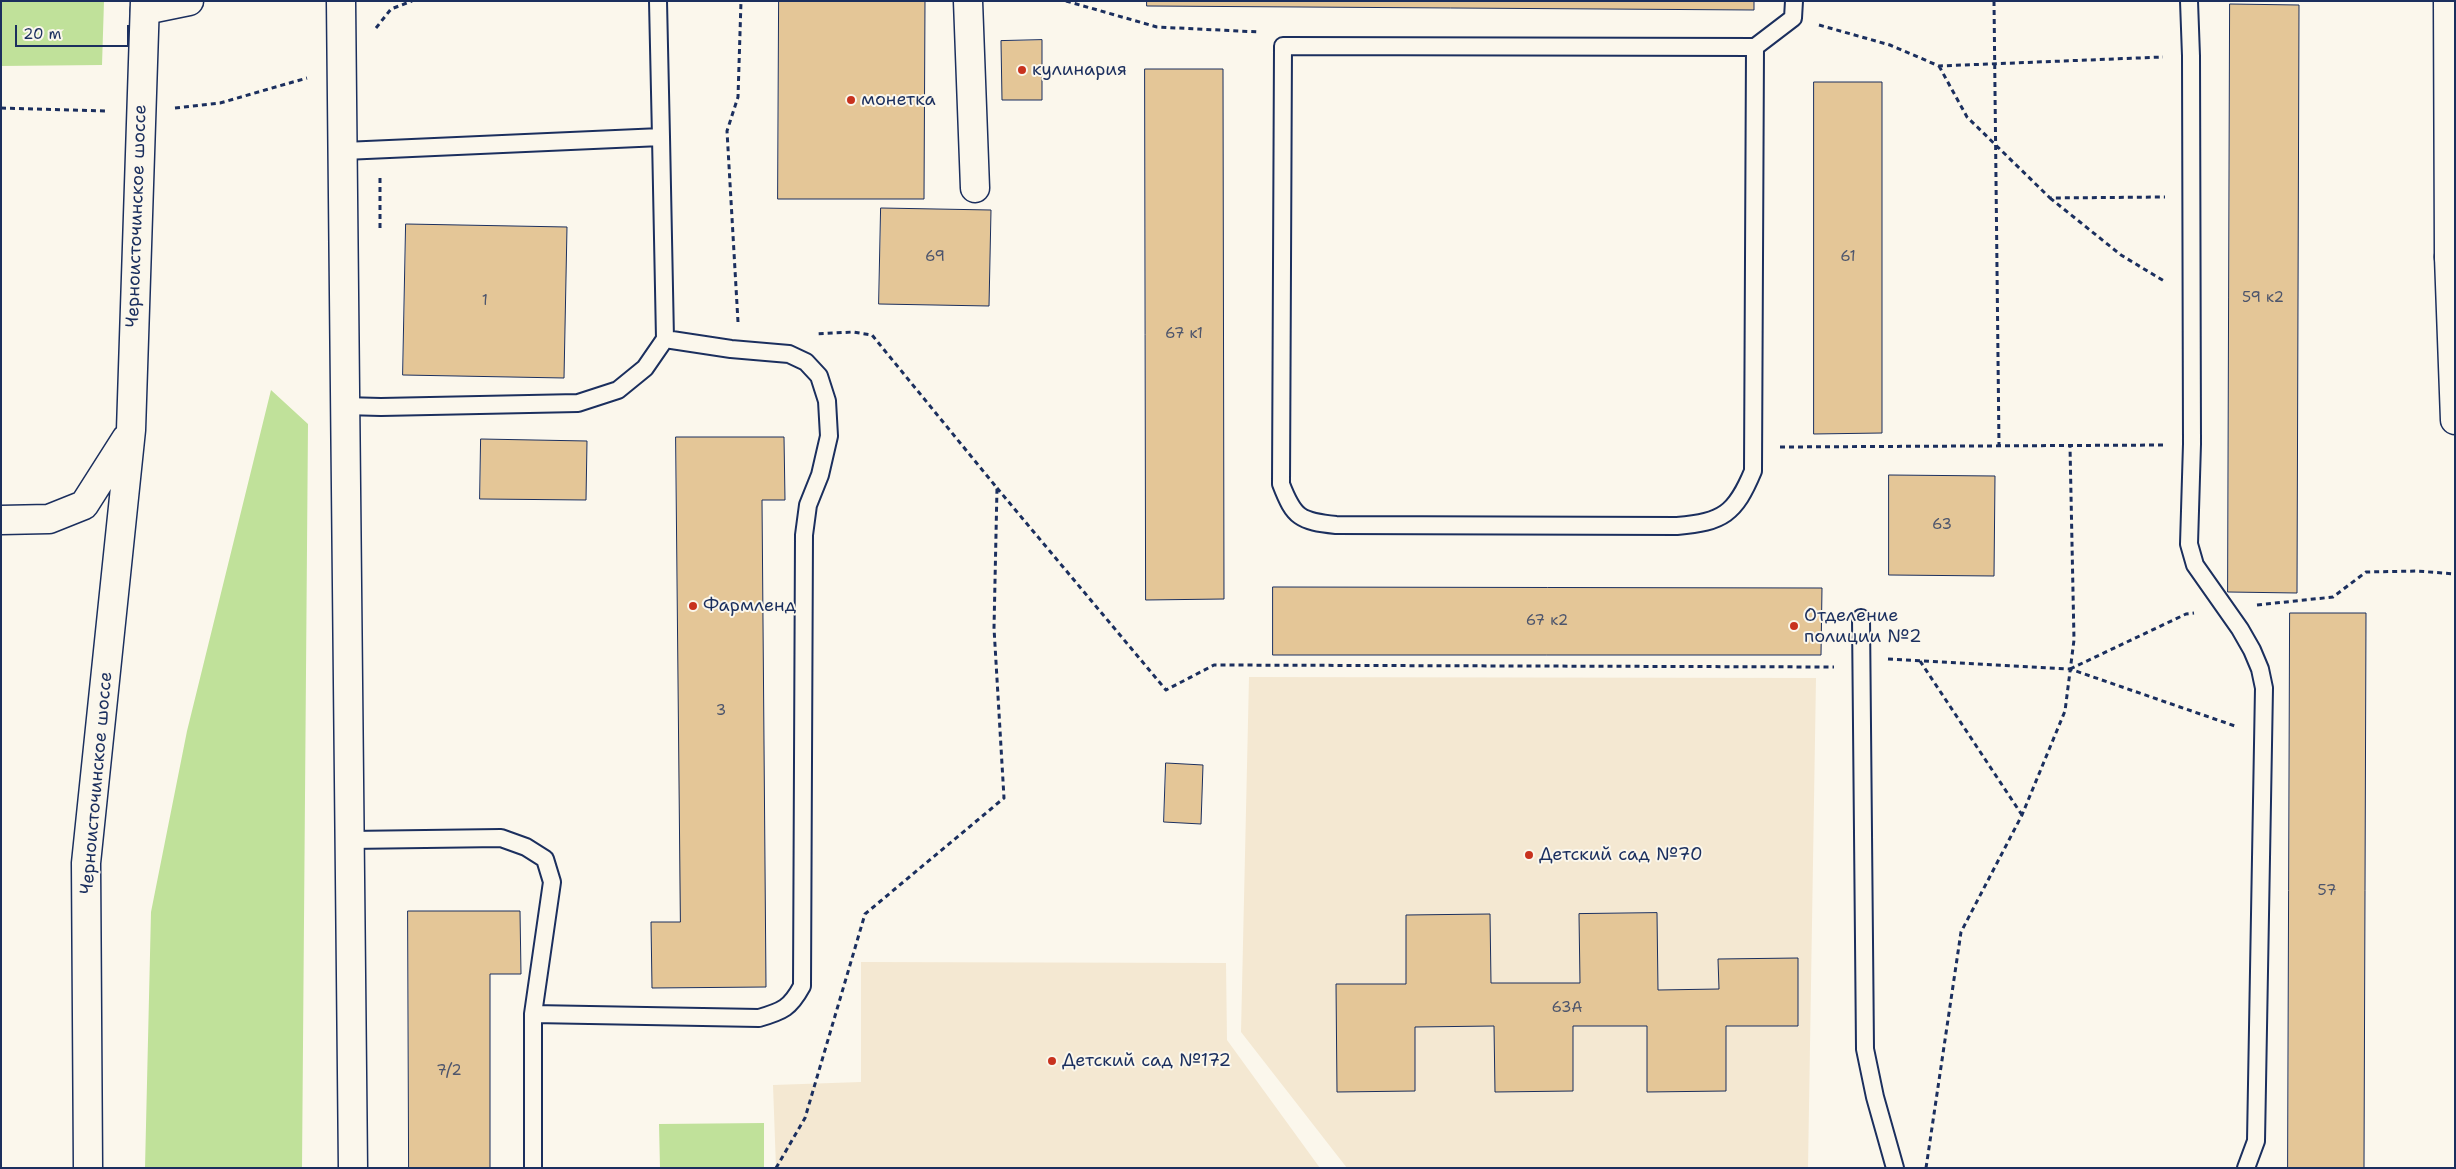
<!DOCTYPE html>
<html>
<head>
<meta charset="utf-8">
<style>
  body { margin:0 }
  #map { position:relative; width:2456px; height:1169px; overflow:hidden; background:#fbf7ec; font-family:"Shantell Sans",sans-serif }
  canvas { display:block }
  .frame { position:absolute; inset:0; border:2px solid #1b2f5e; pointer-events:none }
  .scale { position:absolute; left:15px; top:25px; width:114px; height:22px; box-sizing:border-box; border:2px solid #1b2f5e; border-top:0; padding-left:6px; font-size:15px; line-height:18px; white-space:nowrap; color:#1b2f5e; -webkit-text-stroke:4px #fbf7ec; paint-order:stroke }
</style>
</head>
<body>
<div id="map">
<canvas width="2456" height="1169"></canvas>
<div class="frame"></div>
<div class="scale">20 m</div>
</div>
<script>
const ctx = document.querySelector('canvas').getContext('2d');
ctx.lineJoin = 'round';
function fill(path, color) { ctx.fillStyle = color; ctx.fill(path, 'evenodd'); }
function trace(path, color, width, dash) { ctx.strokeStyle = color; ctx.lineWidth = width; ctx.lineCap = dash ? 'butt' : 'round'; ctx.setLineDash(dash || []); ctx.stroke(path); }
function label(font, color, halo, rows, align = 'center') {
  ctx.font = font + ' "Shantell Sans",sans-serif'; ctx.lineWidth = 4; ctx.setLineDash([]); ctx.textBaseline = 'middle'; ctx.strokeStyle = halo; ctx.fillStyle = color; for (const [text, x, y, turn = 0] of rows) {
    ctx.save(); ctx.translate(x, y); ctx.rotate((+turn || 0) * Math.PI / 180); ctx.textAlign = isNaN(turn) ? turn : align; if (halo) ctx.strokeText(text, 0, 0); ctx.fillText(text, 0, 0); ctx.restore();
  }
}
fill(new Path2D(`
  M1249,677L1816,678L1808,1168H1347L1241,1032Z
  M861,962L1226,963L1227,1040L1320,1168H776L773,1085L861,1082Z`), '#f4e8d2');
fill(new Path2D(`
  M1,1H104L102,65L1,66Z
  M271,390L308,424L302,1168H145L151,912L187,731Z
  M764,1123V1168H660L659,1124Z`), '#c0e19a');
const building = new Path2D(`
  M779,1H925L924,199H778Z
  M1147,1H1754V10L1147,6Z
  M2230,4L2299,5L2297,593L2228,592Z
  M1042,40V100H1002L1001,41Z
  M1145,69H1223L1224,599L1146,600Z
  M1814,82H1882V433L1814,434Z
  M881,208L991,210L989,306L879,304Z
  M406,224L567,227L564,378L403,375Z
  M676,437H784L785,500H762L766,987L652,988L651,922H680Z
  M481,439L587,441L586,500L480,499Z
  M1889,475L1995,476L1994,576L1889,575Z
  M1273,587L1822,588L1821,655H1273Z
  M2290,613H2366L2364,1168H2288Z
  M1166,763L1203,765L1201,824L1164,822Z
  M408,911H520L521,974H490V1168H409Z
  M1657,913L1658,990L1719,989L1718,959L1798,958V1026H1726V1091L1647,1092V1026H1573V1091L1495,1092L1494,1026L1415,1027V1091L1337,1092L1336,984H1406V915L1490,914L1491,983H1580L1579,914Z`);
fill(building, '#e4c697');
trace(building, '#1b2f5e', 1);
const lane = new Path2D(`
  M658,1L661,137
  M2189,1L2191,56L2192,444L2189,544L2195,565L2240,629L2252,650L2260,669L2264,688L2256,1141L2246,1168
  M1755,47L1753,471C1735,514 1723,522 1677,526L1336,525C1300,521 1294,518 1281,484L1283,46L1755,47L1793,18L1794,1
  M344,151L661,137L665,339L731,349L789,354L806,362L819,376L827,401L829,436L820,475L808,505L804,535L802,986C790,1008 783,1011 759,1018L533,1014
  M344,406L381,407L578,403L618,390L645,368L665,339
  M1861,618L1865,1049L1875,1097L1895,1168
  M349,840L501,838L526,847L545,859L552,882L533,1014V1168`);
const street = new Path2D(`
  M968,1L975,188
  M2449,257L2455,420`);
const secondary = new Path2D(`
  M341,1L353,1168
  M2448,1L2449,257H2455
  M145,10L189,1`);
const primary = new Path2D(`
  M1,520L49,519L84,505L126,439
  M88,1168L86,863L131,430L145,1`);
trace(lane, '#1b2f5e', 20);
trace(street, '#1b2f5e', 31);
trace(secondary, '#1b2f5e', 31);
trace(primary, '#1b2f5e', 31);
trace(new Path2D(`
  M1066,1L1157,27L1260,32
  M1994,1L1999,446
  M1819,25L1890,45L1939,66L2163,57
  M376,28L391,9L412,1
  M1939,66L1967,117L2050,198L2165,197
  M1,108L105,111
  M175,108L220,103L307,78
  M380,178V232
  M2050,198L2121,255L2164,281
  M738,322L727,131L738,97L741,1
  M1780,447L2164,445
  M997,488L1166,690L1214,665L1834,667
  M2257,605L2333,597L2366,572L2417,571L2455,574
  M1888,659L2070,669L2235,726
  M1920,661L2022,815
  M2070,669L2186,614L2194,613
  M776,1168L805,1118L865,914L1004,798L994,628L997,488L872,335L853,332L815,334
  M1926,1168L1961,932L2022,815L2065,711L2074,640L2070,446`), '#1b2f5e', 3, [5, 4]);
trace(lane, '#fbf7ec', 16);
trace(street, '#fbf7ec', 28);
trace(secondary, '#fbf7ec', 28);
trace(primary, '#fbf7ec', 28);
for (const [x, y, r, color] of [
  [1022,70,5,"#c8321e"],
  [851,100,5,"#c8321e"],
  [693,606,5,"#c8321e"],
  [1794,626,5,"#c8321e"],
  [1529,855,5,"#c8321e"],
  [1052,1061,5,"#c8321e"]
]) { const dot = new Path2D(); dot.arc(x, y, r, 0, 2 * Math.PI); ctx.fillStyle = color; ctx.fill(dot); trace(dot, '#fbf7ec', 2); }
label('15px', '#4d556c', null, [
  ["69",935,257],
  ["61",1848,257],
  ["59 к2",2263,298],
  ["1",485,301],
  ["67 к1",1184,334],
  ["63",1942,525],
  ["67 к2",1547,621],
  ["3",721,711],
  ["57",2327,891],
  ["63А",1567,1008],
  ["7/2",449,1071]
]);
label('18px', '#1b2f5e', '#fbf7ec', [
  ["кулинария",1032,70],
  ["монетка",861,100],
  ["Фармленд",703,606],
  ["Отделение",1804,616],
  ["полиции №2",1804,637],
  ["Детский сад №70",1539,855],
  ["Детский сад №172",1062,1061]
], 'left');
label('18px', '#1b2f5e', '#fbf7ec', [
  ["Черноисточинское шоссе",137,216,-88],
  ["Черноисточинское шоссе",97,783,-85]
]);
</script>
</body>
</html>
